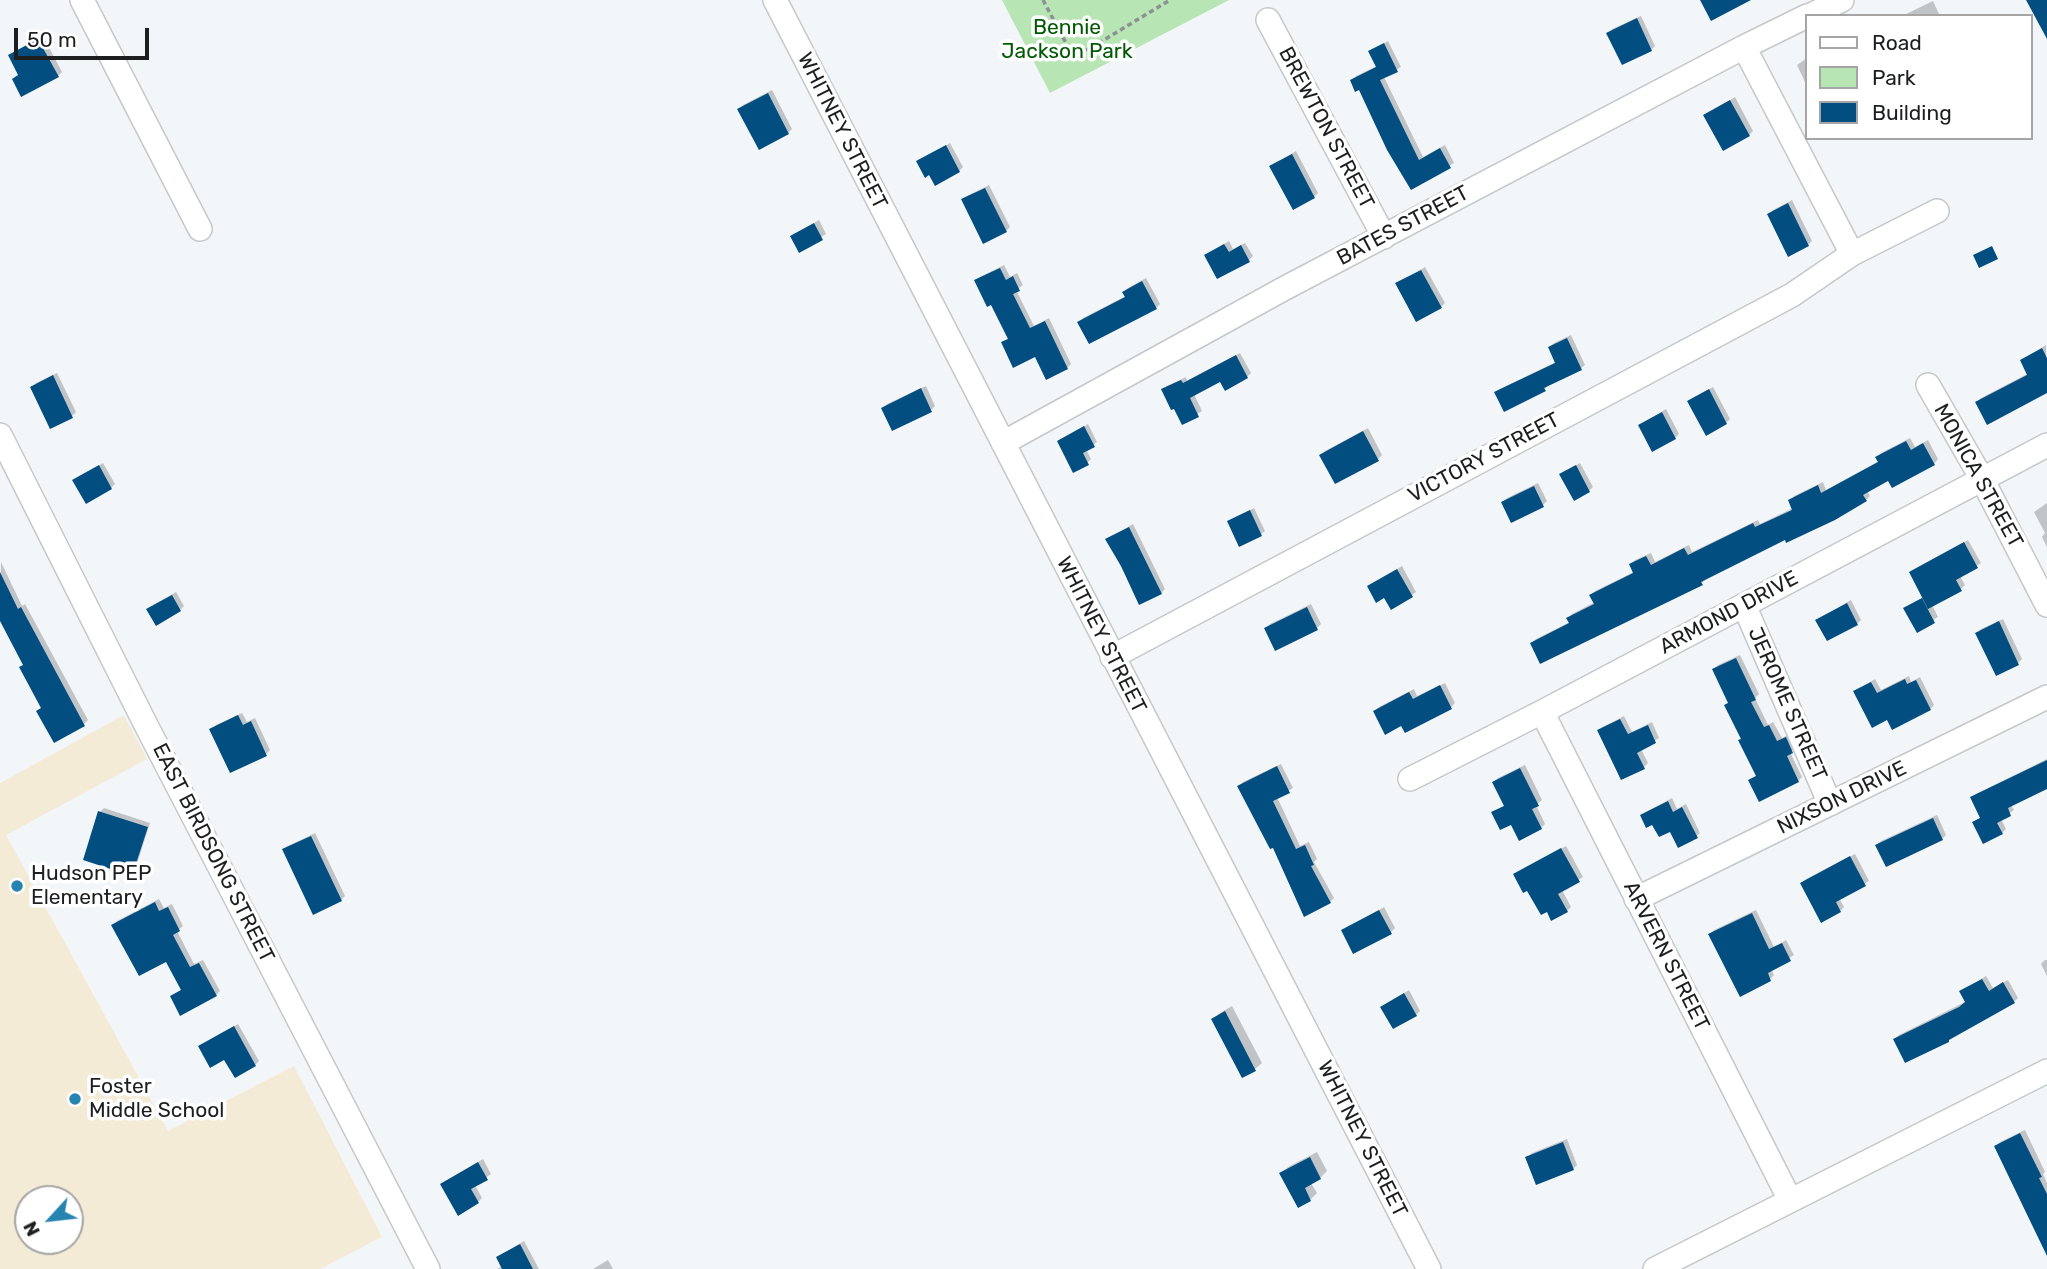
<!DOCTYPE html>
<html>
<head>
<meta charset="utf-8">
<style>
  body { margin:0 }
  #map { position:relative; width:2047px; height:1269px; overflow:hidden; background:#f2f6f9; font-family:Rubik,sans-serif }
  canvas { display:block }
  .legend { position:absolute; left:1805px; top:14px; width:228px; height:126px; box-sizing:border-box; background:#fff; border:2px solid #a5a5a5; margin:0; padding:9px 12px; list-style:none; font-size:21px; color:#1d1e1f }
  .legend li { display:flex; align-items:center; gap:14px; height:35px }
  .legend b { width:35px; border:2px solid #a5a5a5 }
  .north { position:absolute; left:14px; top:1185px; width:70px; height:70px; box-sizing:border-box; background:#fff; border:2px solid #a5a5a5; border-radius:50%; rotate:243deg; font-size:19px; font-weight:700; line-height:28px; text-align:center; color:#1d1e1f }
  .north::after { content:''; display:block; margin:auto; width:24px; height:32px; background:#2784b1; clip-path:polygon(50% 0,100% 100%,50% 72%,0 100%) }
  .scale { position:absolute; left:14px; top:28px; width:135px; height:32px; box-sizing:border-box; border:4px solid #1d1e1f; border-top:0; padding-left:9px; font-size:21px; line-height:24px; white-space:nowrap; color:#1d1e1f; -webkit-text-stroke:5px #fff; paint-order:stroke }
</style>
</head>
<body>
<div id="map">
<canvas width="2047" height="1269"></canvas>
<ul class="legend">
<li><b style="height:9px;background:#fff"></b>Road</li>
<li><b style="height:19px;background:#b8e5b4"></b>Park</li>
<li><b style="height:19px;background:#034e80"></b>Building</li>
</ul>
<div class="north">N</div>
<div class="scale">50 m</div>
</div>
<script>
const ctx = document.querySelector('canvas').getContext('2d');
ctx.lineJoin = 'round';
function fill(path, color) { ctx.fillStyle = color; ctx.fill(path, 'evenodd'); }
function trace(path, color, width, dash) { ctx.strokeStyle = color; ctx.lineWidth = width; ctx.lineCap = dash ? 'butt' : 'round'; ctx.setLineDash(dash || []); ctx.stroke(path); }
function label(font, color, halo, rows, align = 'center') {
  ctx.font = font + ' Rubik,sans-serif'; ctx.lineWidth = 7; ctx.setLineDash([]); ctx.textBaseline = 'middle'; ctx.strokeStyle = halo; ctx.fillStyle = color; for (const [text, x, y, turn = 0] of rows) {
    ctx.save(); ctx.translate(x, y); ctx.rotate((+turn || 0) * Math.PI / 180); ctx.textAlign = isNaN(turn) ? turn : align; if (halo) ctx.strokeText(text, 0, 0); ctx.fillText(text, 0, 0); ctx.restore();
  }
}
fill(new Path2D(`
  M124,715L147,759L6,835L168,1131L294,1066L382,1237L320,1269H0V783ZM28,1199H70V1241H28Z`), '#f3ebd5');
fill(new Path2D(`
  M1002,0H1229L1050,93Z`), '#b8e5b4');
fill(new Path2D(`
  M1933,1L1940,16H1902Z
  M1641,16L1655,46L1651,50L1609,33L1612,29Z
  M43,36L62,72L58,76L14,79L20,74L10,56Z
  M1388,41L1401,67L1384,77L1423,157L1445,145L1454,163L1411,188L1360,88L1352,80L1356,76L1377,66L1370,51Z
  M1807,58V81L1805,82L1797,65Z
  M772,90L792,129L788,133L740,109L743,105Z
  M1735,97L1753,131L1749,135L1706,115Z
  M950,143L963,167L959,171L918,162Z
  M1296,151L1318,193L1314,197L1271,166Z
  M989,185L1010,227L1006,231L963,199L967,196Z
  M1792,200L1812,241L1808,245L1769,214L1773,210Z
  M819,220L826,234L799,251L792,237Z
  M1229,241L1233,249L1245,243L1253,256L1249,260L1206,255Z
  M1004,265L1010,277L1017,273L1023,285L1016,290L1034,326L1049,318L1071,364L1067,368L1003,342L1009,338L992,303L976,281L980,277Z
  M1425,267L1445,303L1441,307L1398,284Z
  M1146,278L1160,304L1156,308L1089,342L1079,322L1083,318L1126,296L1124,292L1128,288Z
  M1571,335L1585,365L1581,368L1548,384L1545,389L1496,393L1500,389L1556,362L1550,347L1554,343Z
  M2046,345L2047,391L1977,402L1981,398L2029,373L2022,360Z
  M1240,353L1251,373L1247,377L1221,380L1194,394L1202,411L1183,423L1163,390L1167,386L1186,377L1187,381Z
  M57,373L76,412L72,416L32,387L36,383Z
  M926,386L935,406L931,410L883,408L887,404Z
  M1713,387L1730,419L1726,423L1689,401Z
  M1666,409L1679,434L1675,438L1640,425Z
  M1088,424L1097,442L1086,449L1091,459L1087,463L1059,441Z
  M1368,428L1382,455L1378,459L1336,482L1321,455L1325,451Z
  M1910,438L1915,447L1928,440L1938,459L1934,464L1889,479L1867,491L1870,496L1866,500L1786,538L1706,579L1702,583L1532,643L1536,639L1570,622L1568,618L1572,614L1595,602L1591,595L1595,591L1634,572L1631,565L1635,560L1651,553L1655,562L1689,545L1692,552L1758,520L1760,524L1793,508L1790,501L1794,496L1823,482L1826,490L1879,461L1877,458L1881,453Z
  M103,463L115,484L111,488L75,480Z
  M1580,463L1593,487L1589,491L1566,471Z
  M1538,483L1547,501L1543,505L1503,502L1507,498Z
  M2047,503V547L2042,537L2045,533L2034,512Z
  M1254,508L1265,531L1261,534L1230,522L1234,518Z
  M1133,524L1165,589L1161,593L1140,603L1107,540Z
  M1968,540L1981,563L1960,576L1965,585L1961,589L1932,605L1938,617L1917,630L1905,608L1924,597L1911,573L1915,569Z
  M1,562L22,606L25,604L88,720L84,724L38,711L43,706L25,664L0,617Z
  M1402,566L1416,592L1412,595L1369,587Z
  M176,592L184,606L180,610L153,605Z
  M1851,600L1861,620L1857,624L1817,620Z
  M1311,604L1321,624L1317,628H1266L1270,624Z
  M2003,619L2022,659L2018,663L1996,674L1977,633L1981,629Z
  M1740,655L1759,694L1755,698L1768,725L1773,722L1782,738L1790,734L1796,748L1790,752L1802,777L1798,781L1750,780L1757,775L1730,702L1714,669L1718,665Z
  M1909,676L1911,682L1920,677L1934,705L1930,709L1888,718L1855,691L1875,679L1881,690Z
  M1445,683L1455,703L1451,707L1406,731L1402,724L1375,711L1379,707L1414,689L1417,696Z
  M242,713L247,722L255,718L270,750L266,754L231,771L212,729L216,725Z
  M1624,716L1632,732L1652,722L1659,738L1641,749L1648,763L1644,767L1622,778L1599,731L1603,727Z
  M2047,759V788L2011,805L2014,810L2001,819L2006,829L2002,833L1975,822L1981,817L1972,797L1976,794Z
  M1281,764L1293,788L1277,797L1300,846L1309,842L1317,859L1314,862L1334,898L1330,902L1274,846L1239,786L1243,782Z
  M1525,765L1542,800L1536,805L1545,824L1541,828L1511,822L1493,813L1505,805L1494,782L1498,778Z
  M1672,798L1677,809L1686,804L1700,833L1696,836L1653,823L1642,816L1646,812Z
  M104,808L150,823L135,870L131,874L100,812Z
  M1937,815L1946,835L1942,839L1887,865L1877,845L1881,841Z
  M315,833L345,896L341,900L284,850L288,846Z
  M1566,846L1583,877L1562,890L1571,907L1567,911L1548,910L1519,871Z
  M1855,854L1869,881L1839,898L1844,907L1840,911L1802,883L1806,879Z
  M159,899L164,908L172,904L183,926L177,931L194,964L203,960L220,991L216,995L172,996L182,989L166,960L114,925L117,921Z
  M1384,907L1395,928L1391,932L1354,952L1343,931Z
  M1756,910L1774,947L1786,940L1794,955L1771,969L1774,975L1770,979L1710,934L1714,930Z
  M2045,960H2047V976L2041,964Z
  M1986,976L1993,988L2008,980L2018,998L2014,1002L1895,1039L1899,1035L1967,1001L1962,991Z
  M1409,990L1420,1011L1416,1015L1382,1007Z
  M1232,1006L1262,1063L1255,1069L1242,1076L1213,1019L1220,1013Z
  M238,1024L259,1061L255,1065L225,1057L200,1046Z
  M2025,1130L2045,1172L2043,1174L2047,1183V1248L1996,1146L2000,1142Z
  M1567,1139L1577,1165L1573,1169L1528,1157L1532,1153Z
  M1317,1152L1327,1171L1320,1178L1311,1183L1317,1193L1310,1200L1299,1206L1282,1173L1288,1167Z
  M483,1159L491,1174L475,1185L482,1198L478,1202L442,1184Z
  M524,1241L539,1269H497L503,1266L498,1257Z
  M608,1260L613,1269H593Z`), '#0003');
fill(new Path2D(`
  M1700,0H1751L1711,21Z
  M2026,0H2047V39Z
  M1637,18L1652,51L1622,65L1606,33Z
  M38,39L59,77L21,97L12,79L18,75L8,55Z
  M1384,43L1398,72L1380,80L1419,160L1440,148L1451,168L1411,190L1387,150L1359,90L1355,92L1350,80L1376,67L1368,51Z
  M768,93L789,134L759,150L737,109Z
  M1730,100L1750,136L1723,151L1703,115Z
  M946,145L960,172L935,186L929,175L925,178L916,161Z
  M1292,154L1315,198L1293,210L1269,166Z
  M985,188L1007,232L983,244L961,199Z
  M1788,203L1809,246L1788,257L1767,214Z
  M814,223L823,240L799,253L790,236Z
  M1224,244L1229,252L1241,245L1250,262L1217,279L1204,255Z
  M1992,246L1998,259L1979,268L1973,255Z
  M1000,268L1006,280L1013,276L1020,291L1013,294L1030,328L1045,321L1068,369L1046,380L1035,357L1013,368L1001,342L1008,339L991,305L987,307L974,280Z
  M1421,270L1442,308L1416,322L1395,283Z
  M1142,281L1157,309L1089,344L1077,322L1125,297L1122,292Z
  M1567,338L1582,370L1544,388L1546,391L1504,412L1494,392L1555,363L1548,347Z
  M2042,348L2047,358V393L1987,425L1975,402L2027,375L2020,360Z
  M1236,355L1248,378L1225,391L1220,382L1190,398L1199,417L1182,425L1174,409L1171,410L1161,389L1181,380L1183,383Z
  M53,375L73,418L50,429L30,387Z
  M921,388L932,412L892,431L881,408Z
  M1709,389L1727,424L1706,436L1687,401Z
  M1662,412L1676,439L1652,452L1638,425Z
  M1084,426L1095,447L1083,453L1089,465L1073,473L1057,441Z
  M1363,431L1379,461L1335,484L1319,455Z
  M1906,441L1911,450L1923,443L1935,465L1892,488L1888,481L1863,495L1867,501L1835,520L1786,543L1785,540L1701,582L1703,585L1540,664L1530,643L1569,623L1566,618L1594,604L1589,595L1633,573L1629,564L1646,556L1651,565L1684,548L1688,555L1753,523L1755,527L1792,510L1788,500L1818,485L1821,493L1878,462L1875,457Z
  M99,465L112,489L86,504L72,480Z
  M1576,465L1590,492L1574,501L1559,474Z
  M1534,486L1544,507L1511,523L1501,502Z
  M1250,510L1262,536L1239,547L1227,521Z
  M1129,527L1162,594L1139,605L1121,566L1105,539Z
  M1964,542L1978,568L1956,580L1962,591L1928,609L1909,572Z
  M1397,569L1413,597L1391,610L1384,598L1376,603L1367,586Z
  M0,572L18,609L21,607L85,726L54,743L36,711L41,708L19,667L23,665L0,621Z
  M172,595L181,611L156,626L146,609Z
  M1922,598L1935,623L1917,633L1903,608Z
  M1847,603L1858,625L1827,641L1815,620Z
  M1307,607L1318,630L1275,651L1264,628Z
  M1999,621L2019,665L1996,676L1975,633Z
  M1736,658L1756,700L1751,702L1764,727L1769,725L1777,741L1786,737L1793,753L1787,756L1799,782L1759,802L1748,780L1756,776L1738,740L1741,739L1724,705L1728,703L1712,669Z
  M1905,679L1907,684L1916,680L1931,710L1892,730L1887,720L1872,728L1853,691L1871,682L1877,693Z
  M1440,685L1452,709L1405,733L1401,726L1385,735L1373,711L1409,692L1413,699Z
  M238,715L243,725L251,721L267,756L230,773L209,729Z
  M1620,719L1628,734L1648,725L1656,743L1637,753L1645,769L1621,780L1597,730Z
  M2047,760V789L2008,808L2011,816L1997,823L2003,834L1983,844L1972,822L1980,818L1970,797Z
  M1277,766L1290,793L1273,801L1296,849L1305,845L1314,865L1311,866L1331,903L1304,917L1273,848L1270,849L1237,786Z
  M1520,768L1539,806L1532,809L1542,829L1519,841L1511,825L1500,830L1491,812L1504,806L1492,782Z
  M1668,801L1673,812L1682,807L1698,838L1678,848L1670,832L1659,837L1652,825L1646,828L1640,815Z
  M98,811L148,827L132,876L83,860Z
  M1933,818L1943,840L1886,867L1875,845Z
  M311,836L342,901L313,915L282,849Z
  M1561,848L1580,882L1558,894L1568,912L1551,921L1547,912L1541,915L1527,891L1523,893L1513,874Z
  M1850,856L1866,886L1836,902L1841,912L1821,923L1800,883Z
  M155,902L159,911L168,907L180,931L173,935L190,967L199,963L217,996L180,1016L170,996L181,990L166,962L139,976L111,925Z
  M1379,910L1392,934L1353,954L1341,930Z
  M1752,913L1769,949L1782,943L1791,961L1768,973L1771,981L1740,997L1708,934Z
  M1982,979L1989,991L2003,982L2015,1003L1949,1040V1042L1905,1063L1893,1039L1959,1007L1965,1002L1959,991Z
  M1404,993L1417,1016L1393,1029L1380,1007Z
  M1225,1011L1256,1071L1242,1078L1211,1019Z
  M234,1026L256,1066L235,1078L224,1060L210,1068L198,1046Z
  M2020,1133L2042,1177L2039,1178L2047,1194V1256L1994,1146Z
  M1563,1142L1574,1170L1536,1185L1525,1157Z
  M1310,1157L1321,1179L1305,1188L1311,1201L1298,1208L1279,1173Z
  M478,1162L488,1180L471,1189L479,1203L458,1216L440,1184Z
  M520,1244L533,1269H502L496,1257Z`), '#034e80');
const minor = new Path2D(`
  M82,0L200,229
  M775,0L1429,1269
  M1809,16L1842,0
  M1268,20L1384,237
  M1744,47L1852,254
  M1928,385L1982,479L2047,605
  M0,435L147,727L428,1269
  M1003,443L1287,287L1744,47L1807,16
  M1744,605L1830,804
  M1112,657L1792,295L1852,254L1937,211
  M1542,712L1790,1200
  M1410,779L1542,712L2047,445
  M1636,899L2047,697
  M1655,1269L2047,1071`);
trace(minor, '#c5c8cb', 26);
trace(new Path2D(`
  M1043,0L1067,45C1075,50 1080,51 1089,49L1170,0`), '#8e9193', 3.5, [5, 3.5]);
trace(minor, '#fff', 23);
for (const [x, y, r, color] of [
  [17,886,7,"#2784b1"],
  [75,1099,7,"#2784b1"]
]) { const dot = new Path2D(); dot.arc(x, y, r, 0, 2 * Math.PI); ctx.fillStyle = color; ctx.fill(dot); trace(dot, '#fff', 2.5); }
label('21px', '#005903', '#fff', [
  ["Bennie",1067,28],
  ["Jackson Park",1067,52]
]);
label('21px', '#1d1e1f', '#fff', [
  ["BREWTON STREET",1326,128,62],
  ["WHITNEY STREET",842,131,63],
  ["BATES STREET",1403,226,-28],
  ["VICTORY STREET",1484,458,-28],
  ["MONICA STREET",1978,476,61],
  ["ARMOND DRIVE",1729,613,-28],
  ["WHITNEY STREET",1101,635,63],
  ["JEROME STREET",1787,704,66],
  ["NIXSON DRIVE",1842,798,-26],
  ["EAST BIRDSONG STREET",213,853,63],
  ["ARVERN STREET",1666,956,63],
  ["WHITNEY STREET",1362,1139,63]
]);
label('21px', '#1d1e1f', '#fff', [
  ["Hudson PEP",31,874],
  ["Elementary",31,898],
  ["Foster",89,1087],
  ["Middle School",89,1111]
], 'left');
</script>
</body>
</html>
